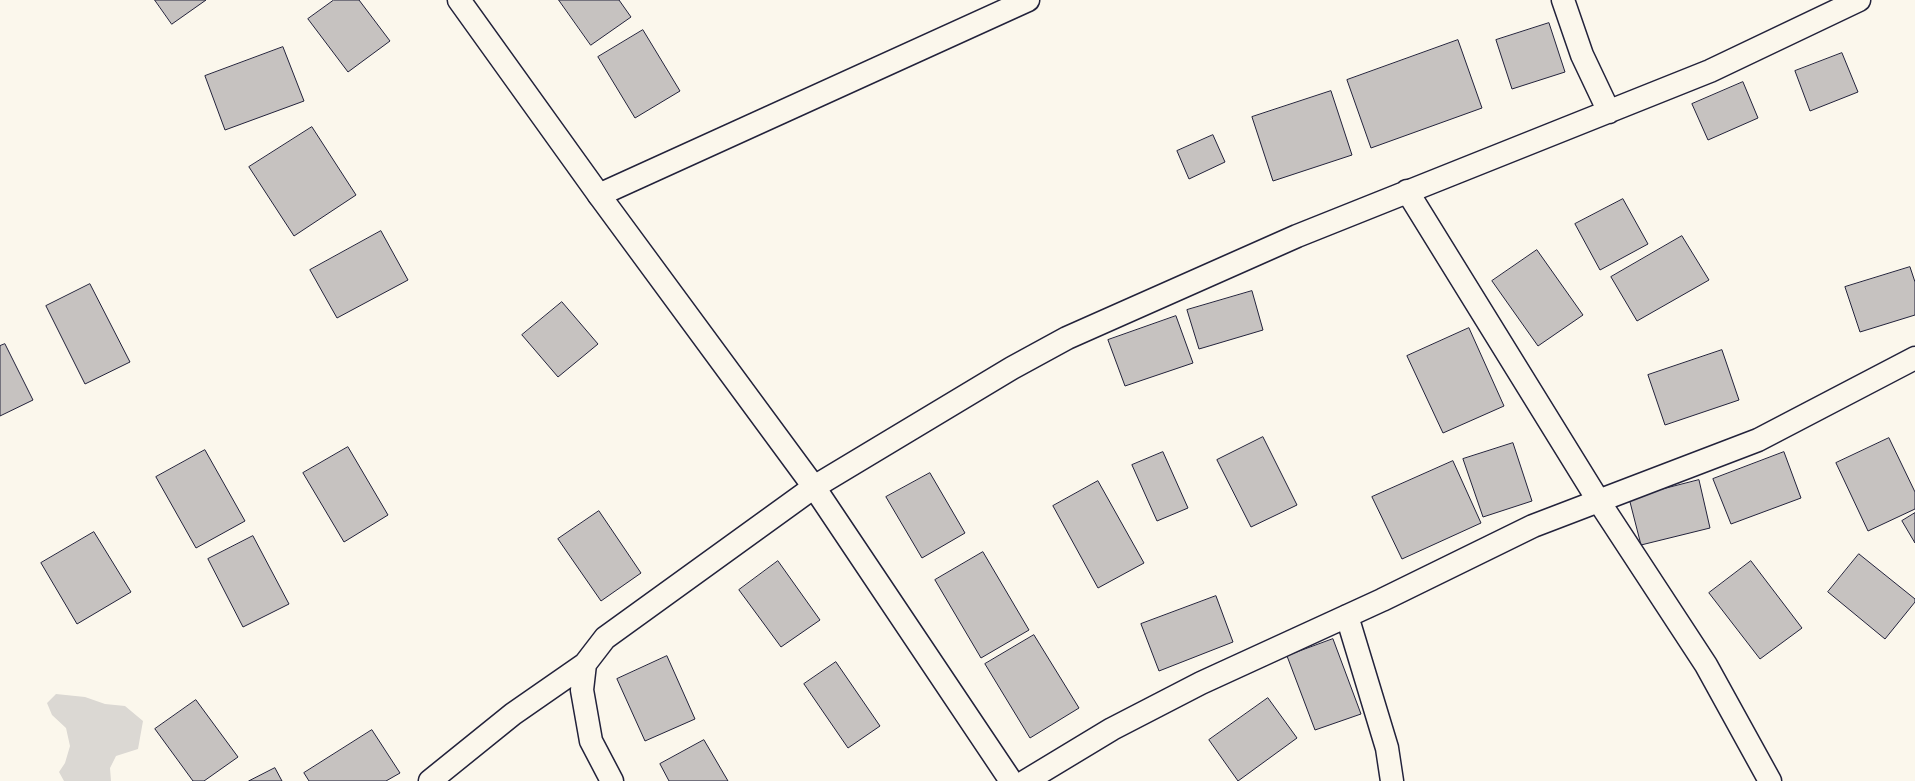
<!DOCTYPE html>
<html>
<head>
<meta charset="utf-8">
<style>
  body { margin:0 }
  canvas { display:block; background:#fbf7ec }
</style>
</head>
<body>
<canvas width="1915" height="781"></canvas>
<script>
const ctx = document.querySelector('canvas').getContext('2d');
ctx.lineJoin = 'round';
function fill(path, color) { ctx.fillStyle = color; ctx.fill(path, 'evenodd'); }
function trace(path, color, width, dash) { ctx.strokeStyle = color; ctx.lineWidth = width; ctx.lineCap = dash ? 'butt' : 'round'; ctx.setLineDash(dash || []); ctx.stroke(path); }
fill(new Path2D(`
  M56,694L85,697L105,704L125,706L143,721L138,749L116,756L110,768L111,781H64L59,772L65,763L70,746L66,728L52,715L47,703Z`), '#dbd8d3');
const building = new Path2D(`
  M155,0H206L172,24Z
  M334,0H359L390,41L348,72L308,19Z
  M559,0H619L631,17L591,45Z
  M1549,23L1565,72L1512,89L1496,40Z
  M643,30L680,91L635,118L598,57Z
  M1458,40L1482,108L1371,148L1347,80Z
  M283,47L304,101L225,130L205,76Z
  M1842,53L1858,92L1810,111L1795,71Z
  M1743,82L1758,118L1708,140L1692,104Z
  M1331,91L1352,155L1273,181L1252,117Z
  M312,127L356,195L294,236L249,167Z
  M1213,135L1225,162L1189,179L1177,151Z
  M1623,199L1648,244L1600,270L1575,224Z
  M381,231L408,280L337,318L310,270Z
  M1682,236L1709,280L1637,321L1611,277Z
  M1537,250L1583,315L1538,346L1492,281Z
  M1910,267L1915,282V315L1860,332L1845,287Z
  M90,284L130,362L85,384L46,306Z
  M1252,291L1263,330L1199,349L1187,310Z
  M562,302L598,344L558,377L522,335Z
  M1176,316L1193,363L1125,386L1108,340Z
  M1469,328L1504,406L1443,433L1407,356Z
  M5,344L33,400L0,416V346Z
  M1722,350L1739,400L1665,425L1648,375Z
  M1263,437L1297,505L1251,527L1217,460Z
  M1889,438L1915,492V509L1868,531L1836,463Z
  M1513,443L1532,501L1483,517L1463,459Z
  M348,447L388,515L344,542L303,473Z
  M205,450L245,521L196,548L156,477Z
  M1163,452L1188,508L1157,521L1132,465Z
  M1784,452L1801,498L1731,524L1713,479Z
  M1453,461L1481,523L1402,559L1372,497Z
  M930,473L965,533L922,558L886,497Z
  M1699,480L1710,528L1641,545L1629,498Z
  M1098,481L1144,563L1098,588L1053,506Z
  M599,511L641,573L601,601L558,539Z
  M1915,513V543L1902,521Z
  M94,532L131,592L77,624L41,563Z
  M253,536L289,604L243,627L208,559Z
  M983,552L1029,630L981,658L935,580Z
  M1859,554L1915,599V602L1885,639L1828,592Z
  M778,561L820,620L781,647L739,590Z
  M1751,561L1802,628L1760,659L1709,593Z
  M1216,596L1233,642L1159,671L1141,624Z
  M1034,635L1079,708L1030,738L985,664Z
  M1333,639L1361,714L1315,730L1287,656Z
  M667,656L695,719L645,741L617,679Z
  M836,662L880,726L848,748L804,684Z
  M1268,698L1297,738L1238,781L1209,740Z
  M196,700L238,757L204,781H193L155,729Z
  M372,730L400,773L386,781H309L304,773Z
  M704,740L728,781H669L660,764Z
  M275,768L282,781H249Z`);
fill(building, '#c6c2c0');
trace(building, '#22223b', 1);
const minor = new Path2D(`
  M1563,0L1582,55L1609,112
  M1407,191L1598,500L1706,665L1770,781
  M599,195L1028,0
  M1347,616L1387,748L1392,781
  M430,781L513,714L585,664
  M612,781L591,741L582,690L585,664L605,638L814,487L1012,368L1067,338L1297,236L1710,71L1859,0
  M1026,781L1112,729L1201,683L1382,600L1533,526L1758,440L1915,358`);
const secondary = new Path2D(`
  M459,0L599,195L814,487L1011,781`);
trace(minor, '#22223b', 25);
trace(secondary, '#22223b', 25);
trace(minor, '#fbf7ec', 22);
trace(secondary, '#fbf7ec', 22);
</script>
</body>
</html>
